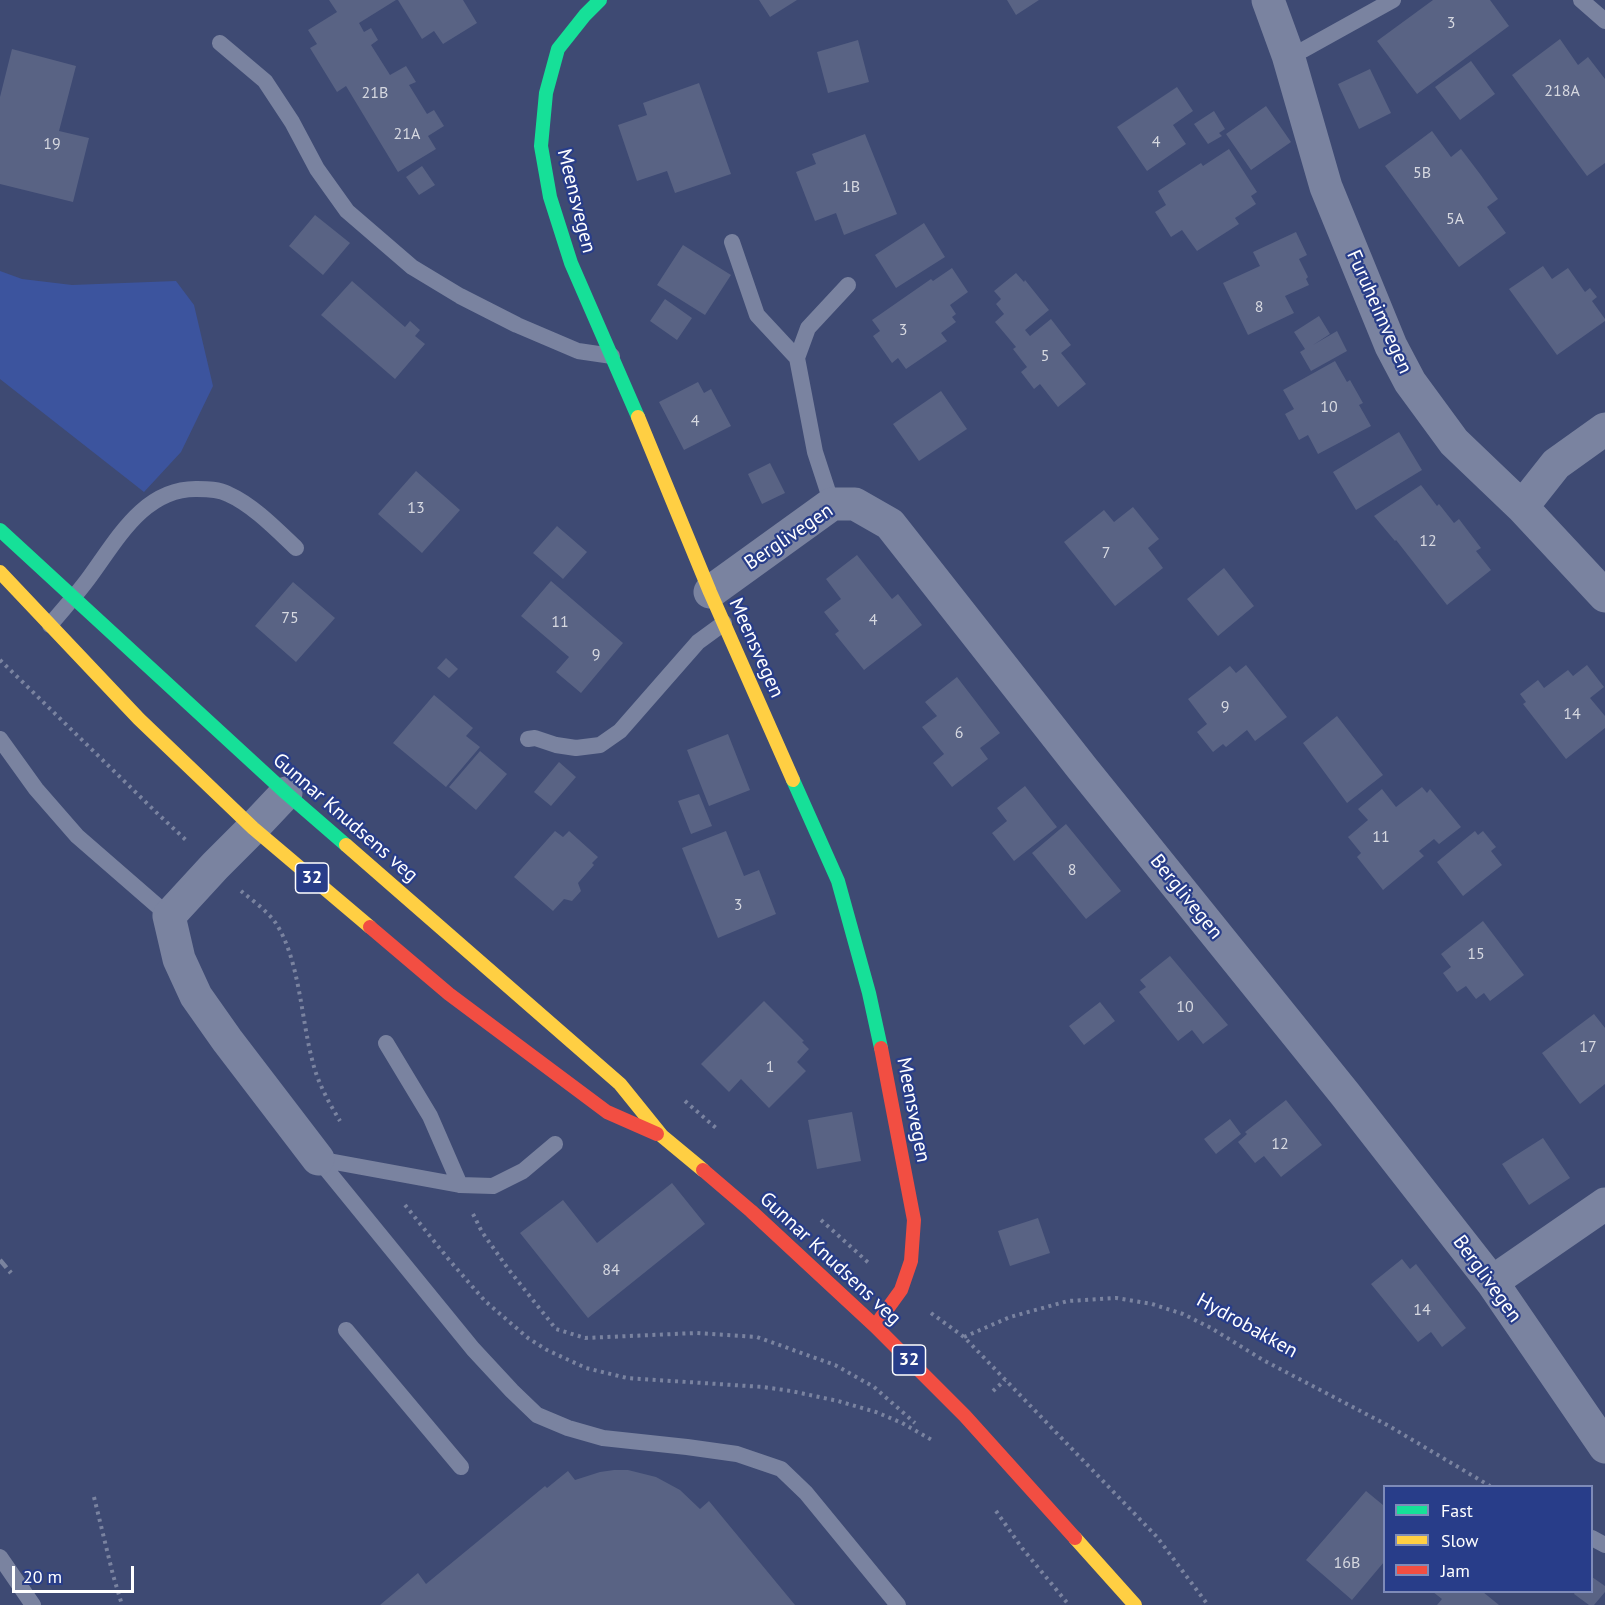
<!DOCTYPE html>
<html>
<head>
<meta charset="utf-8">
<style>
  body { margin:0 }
  #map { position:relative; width:1605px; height:1605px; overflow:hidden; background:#3e4a73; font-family:"PT Sans",sans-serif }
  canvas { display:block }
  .legend { position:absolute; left:1383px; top:1485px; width:210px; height:108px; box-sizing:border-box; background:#283d89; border:2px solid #7e8bb8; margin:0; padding:8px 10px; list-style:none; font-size:18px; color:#fff }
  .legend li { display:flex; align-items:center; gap:12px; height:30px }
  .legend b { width:30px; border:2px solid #7e8bb8 }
  .scale { position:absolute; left:12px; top:1566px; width:122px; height:27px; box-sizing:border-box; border:3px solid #fff; border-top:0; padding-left:8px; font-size:18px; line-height:21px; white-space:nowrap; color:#fff; -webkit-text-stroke:4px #283d89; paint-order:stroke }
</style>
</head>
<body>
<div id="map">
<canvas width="1605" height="1605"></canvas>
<ul class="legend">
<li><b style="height:8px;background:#16e098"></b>Fast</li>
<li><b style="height:8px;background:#ffcf43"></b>Slow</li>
<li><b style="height:8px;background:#f24e42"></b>Jam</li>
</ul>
<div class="scale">20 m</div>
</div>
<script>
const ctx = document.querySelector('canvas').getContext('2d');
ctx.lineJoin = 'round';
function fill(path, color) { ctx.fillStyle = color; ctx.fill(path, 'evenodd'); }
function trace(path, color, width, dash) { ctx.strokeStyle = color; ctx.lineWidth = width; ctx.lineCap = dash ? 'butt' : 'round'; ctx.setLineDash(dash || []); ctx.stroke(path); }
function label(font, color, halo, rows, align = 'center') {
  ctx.font = font + ' "PT Sans",sans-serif'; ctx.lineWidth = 4.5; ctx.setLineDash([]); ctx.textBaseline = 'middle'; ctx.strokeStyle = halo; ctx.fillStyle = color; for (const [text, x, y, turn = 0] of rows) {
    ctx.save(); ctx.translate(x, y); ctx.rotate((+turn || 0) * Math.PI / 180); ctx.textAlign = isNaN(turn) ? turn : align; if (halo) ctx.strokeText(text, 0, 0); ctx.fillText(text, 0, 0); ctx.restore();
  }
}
fill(new Path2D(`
  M0,271L22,279L72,285L176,281L194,305L213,386L181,452L144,492L0,379Z`), '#3c549e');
fill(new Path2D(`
  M329,0H396L359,23L364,32L371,28L378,40L371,45L390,75L406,66L416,82L409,85L427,114L434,110L444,126L428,136L436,149L398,172L346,86L337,92L310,48L317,44L308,30L337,12Z
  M398,0H463L477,23L443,44L434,31L422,39Z
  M759,0H797L770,17Z
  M1007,0H1039L1016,15Z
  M1433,0H1490L1509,26L1417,94L1377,41Z
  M1560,39L1578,65L1588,57L1605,79V163L1587,176L1512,75Z
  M858,40L869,82L828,93L817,52Z
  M12,49L76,66L59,131L89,138L73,202L0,184V97Z
  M1471,61L1495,94L1460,120L1435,87Z
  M1370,69L1391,113L1359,129L1338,84Z
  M699,83L731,174L675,193L667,171L637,181L618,125L647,115L643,103Z
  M1177,87L1193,111L1173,125L1186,144L1147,171L1117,127Z
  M1266,106L1291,142L1251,170L1226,134Z
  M1214,111L1225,129L1219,133L1222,136L1208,144L1194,124Z
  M1432,131L1451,157L1461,149L1480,174L1498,199L1487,207L1506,233L1459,267L1385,166Z
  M865,134L897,214L844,235L836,213L815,221L796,172L816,164L812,154Z
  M1229,149L1257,192L1251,196L1256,204L1235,218L1239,224L1197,251L1182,230L1171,237L1155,212L1166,205L1158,191L1201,163L1203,166Z
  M422,166L435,185L419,195L406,177Z
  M315,215L350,243L323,275L289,246Z
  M924,223L945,257L896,288L875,255Z
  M1296,232L1307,255L1299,259L1308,277L1306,279L1309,285L1285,296L1294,313L1248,335L1223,283L1260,266L1253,252Z
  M683,245L731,275L705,315L657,285Z
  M1543,266L1552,279L1568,268L1585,292L1590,288L1597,297L1592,301L1605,319V321L1557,355L1509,289Z
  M952,268L968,292L950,305L956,314L952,317L956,322L941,333L947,341L906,369L898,358L892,363L873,336L880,331L872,320L931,279L933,281Z
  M1016,273L1024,282L1025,280L1049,310L1025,330L1030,336L1051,319L1071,345L1061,353L1086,384L1058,407L1040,384L1034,389L1021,372L1027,367L1013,349L1016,347L995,322L1004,314L996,304L1001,299L994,291Z
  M352,281L405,327L410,321L420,330L415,336L425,344L395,379L321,315Z
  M665,299L692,318L677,340L650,321Z
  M1319,316L1330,334L1313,345L1337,331L1347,351L1311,371L1300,352L1305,349L1294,332Z
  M1335,361L1347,382L1350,380L1363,403L1359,405L1371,426L1318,454L1308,435L1299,440L1285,414L1294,409L1283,390Z
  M698,382L704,393L711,389L731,426L684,450L659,402Z
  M941,391L967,429L919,461L893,424Z
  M1399,432L1422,470L1356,510L1333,472Z
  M770,463L785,493L762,504L748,474Z
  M416,471L460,510L422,553L378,514Z
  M1421,485L1437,506L1439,504L1454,523L1459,519L1481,548L1476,551L1491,570L1447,605L1396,540L1395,541L1374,516Z
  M1133,507L1159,539L1148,548L1163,568L1115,606L1064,542L1104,510L1114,522Z
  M557,526L587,552L563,579L533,553Z
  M857,555L892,599L898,594L922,625L864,670L835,634L839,631L824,612L841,599L826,579Z
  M1224,568L1254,606L1218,636L1187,599Z
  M551,581L623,643L581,693L556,672L569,657L521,616Z
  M293,582L335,618L296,662L255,626Z
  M446,658L458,669L449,678L437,668Z
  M1246,665L1287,717L1255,741L1247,730L1226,747L1223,744L1213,752L1197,732L1207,724L1188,699L1230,666L1236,673Z
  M1587,665L1604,687L1590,698L1605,716V728L1566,759L1523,704L1526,702L1520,694L1538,680L1544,688L1568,670L1573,676Z
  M957,677L1000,733L980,748L988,759L952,787L933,763L944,754L922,727L937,716L925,702Z
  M434,695L473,728L466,736L480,747L446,787L393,743Z
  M1337,716L1383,775L1347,803L1303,743Z
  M728,734L750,790L709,806L687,750Z
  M480,751L507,774L476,810L449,787Z
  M559,762L576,777L551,806L534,792Z
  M1025,786L1057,827L1014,861L992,833L1007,821L997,808Z
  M1422,787L1427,793L1430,789L1461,827L1439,844L1434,839L1419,851L1424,856L1383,890L1357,857L1361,853L1348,837L1368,820L1358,809L1382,789L1396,807Z
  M699,794L712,826L691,834L678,801Z
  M1066,824L1121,891L1086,919L1032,853Z
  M555,831L563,837L569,831L598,857L592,863L594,865L578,883L581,891L572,901L564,899L553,911L514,877Z
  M726,831L744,876L759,870L776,914L718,938L682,848Z
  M1475,831L1478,835L1483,831L1496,847L1491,851L1502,865L1463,896L1437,862Z
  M1483,921L1524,975L1490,1001L1484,993L1476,999L1466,986L1457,992L1443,973L1451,967L1441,954Z
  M1170,956L1228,1025L1203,1044L1192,1030L1178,1041L1139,992L1146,987L1140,980Z
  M764,1001L804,1041L802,1042L809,1049L797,1062L806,1071L769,1108L741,1079L729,1092L701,1064Z
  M1100,1002L1115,1021L1084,1045L1069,1026Z
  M1594,1014L1605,1028V1084L1580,1104L1542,1053Z
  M1286,1100L1322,1145L1281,1177L1264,1156L1255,1163L1238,1142L1247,1134L1245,1132Z
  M852,1112L861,1161L817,1169L808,1120Z
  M1230,1119L1241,1134L1216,1154L1204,1139Z
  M1543,1138L1570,1178L1529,1205L1502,1164Z
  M672,1183L705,1224L588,1318L520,1233L563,1200L597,1243Z
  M1038,1218L1050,1253L1010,1266L998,1231Z
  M1402,1259L1410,1269L1416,1264L1466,1328L1442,1347L1431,1332L1418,1342L1371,1284Z
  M614,1470H628L656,1477L680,1490L700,1509L709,1501L795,1605H380L418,1573L426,1584L545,1486L547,1488L568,1471L575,1480L600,1472Z
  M1366,1491L1383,1505L1384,1503V1562L1352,1600L1306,1560Z
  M1592,1577L1605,1586V1592L1594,1605H1589L1574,1594L1575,1592H1592Z
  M1433,1592H1483L1499,1605H1437L1442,1599Z`), '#596384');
trace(new Path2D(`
  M0,660L159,815L187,841
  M241,891C252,900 266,910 275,922C300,959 301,1020 313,1063C318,1083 329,1103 340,1121
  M685,1101L716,1128
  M405,1205L450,1261L485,1301L528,1338L547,1350L586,1368L627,1378L763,1387L791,1391L838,1401L876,1412L902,1423L932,1440
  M473,1214L482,1232L509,1270L556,1329L585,1338L696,1333L757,1337L835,1365L874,1387L915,1423
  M821,1220L871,1265
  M931,1313L964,1337L1157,1537L1208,1605
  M964,1337L1010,1317L1068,1301L1116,1298L1152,1304L1183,1314L1211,1328L1263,1360L1389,1426L1490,1486
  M993,1391L1005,1380
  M94,1497L113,1575L122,1605
  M996,1511L1022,1548L1069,1605`), '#7a83a0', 4, [3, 4.5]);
trace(new Path2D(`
  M1581,0L1605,21
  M220,43L265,81L292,122L317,169L347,211L412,267L460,296L517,325L578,351L612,356
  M1288,55L1303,50L1393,0
  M732,242L757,315L797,358L815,452L832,504
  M797,358L808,328L848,285
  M50,625C64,608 79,592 91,575C118,538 145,488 197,489C207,489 219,489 228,494C253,505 277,530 296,548
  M0,739L36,789L77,836L169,916
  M528,739L535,738L556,745L576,748L600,745L620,731L698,642L724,623
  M386,1043L430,1116L460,1185
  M318,1159L473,1349L512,1391L537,1415L568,1428L603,1438L687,1447L737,1454L781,1469L806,1493L898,1605
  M318,1159L460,1185L493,1186L523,1171L555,1144
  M346,1330L461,1467
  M1592,1538L1605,1545
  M0,1557L33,1605`), '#7a83a0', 16);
trace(new Path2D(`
  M1268,0L1288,55L1326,187L1391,346L1410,382L1454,442L1522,507L1605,596
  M1522,507L1556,464L1605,429
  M710,592L832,504H855L890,524L1082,768L1345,1094L1492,1282L1605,1447
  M286,793L253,828L215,866L169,916L179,959L196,996L227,1040L318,1159
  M1492,1282L1605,1204`), '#7a83a0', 33);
trace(new Path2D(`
  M600,0L585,15L558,49L546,93L541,146L550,197L571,263L638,417
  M0,530L286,793L346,845
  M793,780L838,881L869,993L881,1048`), '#16e098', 14);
trace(new Path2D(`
  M638,417L710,592L793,780
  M0,572L139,719L253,828L370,927
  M346,845L620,1084L662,1136L703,1170
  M1075,1538L1135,1605`), '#ffcf43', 14);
trace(new Path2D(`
  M370,927L449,994L607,1112L657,1134
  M703,1170L751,1211L875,1326L965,1416L1075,1538
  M875,1326L901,1290L911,1261L914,1220L881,1048`), '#f24e42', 14);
trace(new Path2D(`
  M0,1260L11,1273`), '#7a839e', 4.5, [10, 4.5]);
label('16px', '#d6d8e0', null, [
  ["3",1451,23],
  ["218A",1562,91],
  ["21B",375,93],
  ["21A",407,134],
  ["4",1156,142],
  ["19",52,144],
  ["5B",1422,173],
  ["1B",851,187],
  ["5A",1455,219],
  ["8",1259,307],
  ["3",903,330],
  ["5",1045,356],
  ["10",1329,407],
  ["4",695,421],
  ["13",416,508],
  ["12",1428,541],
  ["7",1106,553],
  ["75",290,618],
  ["4",873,620],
  ["11",560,622],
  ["9",596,655],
  ["9",1225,707],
  ["14",1572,714],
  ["6",959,733],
  ["11",1381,837],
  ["8",1072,870],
  ["3",738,905],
  ["15",1476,954],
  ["10",1185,1007],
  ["17",1588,1047],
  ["1",770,1067],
  ["12",1280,1144],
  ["84",611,1270],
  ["14",1422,1310],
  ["16B",1347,1563]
]);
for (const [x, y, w] of [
  [312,878,33],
  [909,1360,33]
]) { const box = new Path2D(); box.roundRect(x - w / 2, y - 15, w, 30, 4.5); ctx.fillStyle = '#283d89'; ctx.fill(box); trace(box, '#fff', 1.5); }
label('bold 18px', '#fff', null, [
  ["32",312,878],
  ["32",909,1360]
]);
label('20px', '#fff', '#283d89', [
  ["Meensvegen",576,201,76],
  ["Furuheimvegen",1379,312,66],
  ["Berglivegen",789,537,-34],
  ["Meensvegen",756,648,66],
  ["Gunnar Knudsens veg",345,818,41],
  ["Berglivegen",1186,897,51],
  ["Meensvegen",913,1110,79],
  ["Gunnar Knudsens veg",830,1259,43],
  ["Berglivegen",1487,1279,54],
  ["Hydrobakken",1247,1326,29]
]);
</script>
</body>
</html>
